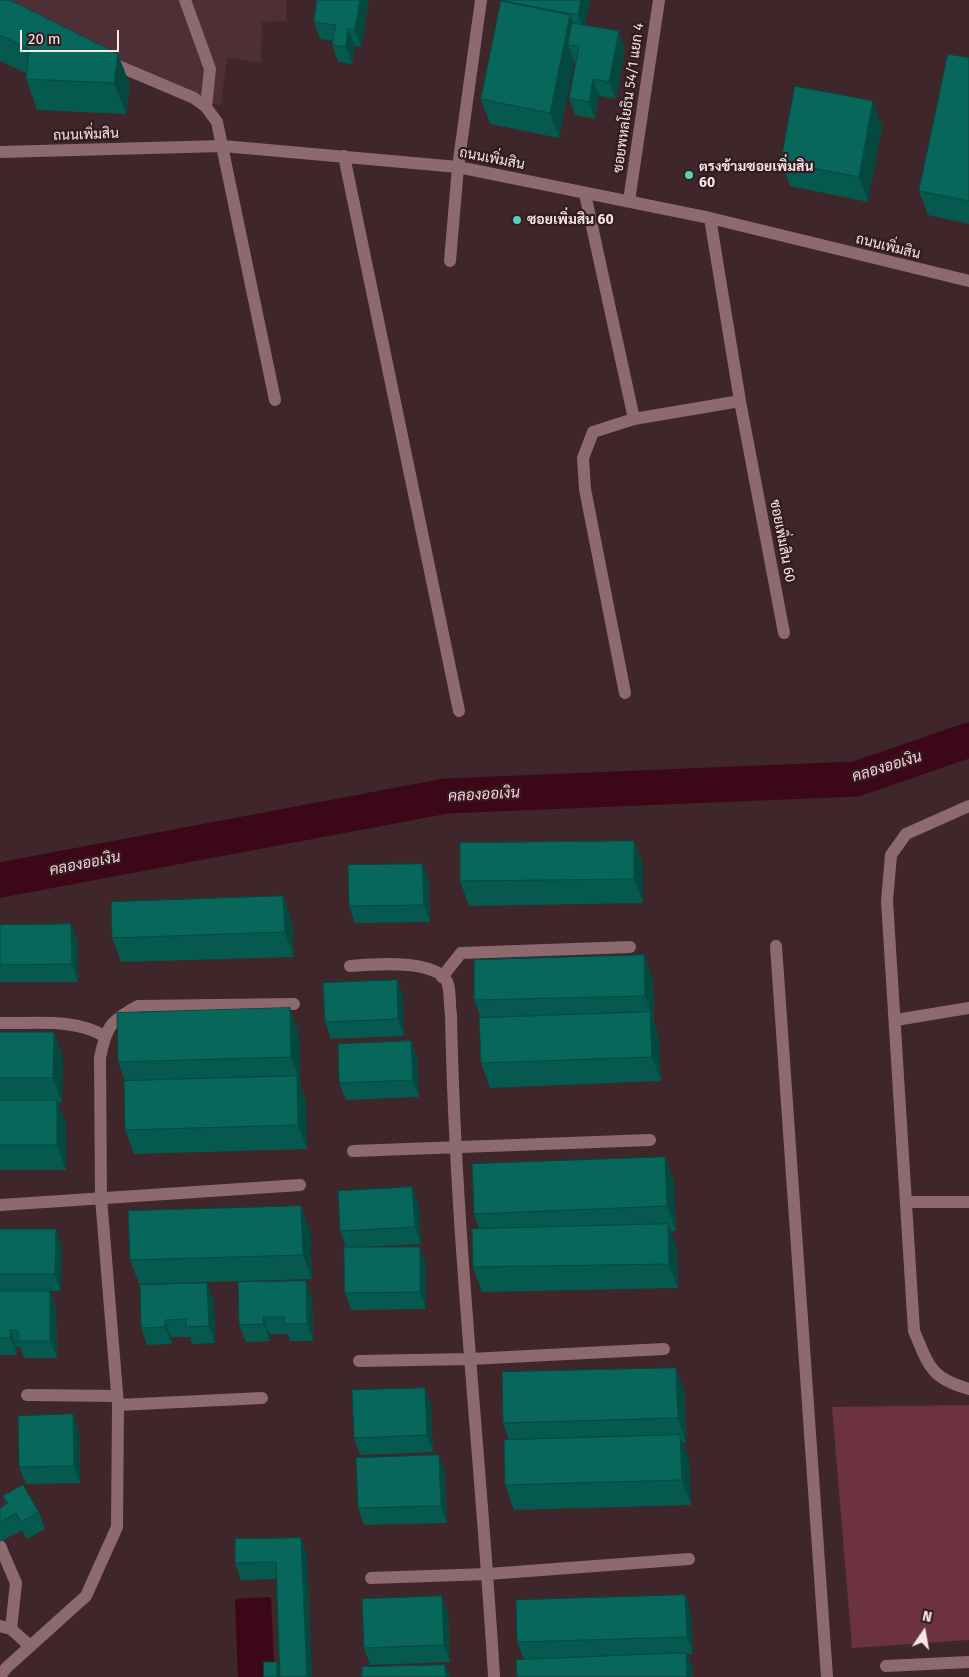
<!DOCTYPE html>
<html>
<head>
<meta charset="utf-8">
<style>
  body { margin:0 }
  #map { position:relative; width:969px; height:1677px; overflow:hidden; background:#3e262b; font-family:"Fira Sans",sans-serif }
  canvas { display:block }
  .north { position:absolute; left:899px; top:1607px; width:50px; height:50px; -webkit-text-stroke:4px #331c21; paint-order:stroke; rotate:12deg; font-size:14px; font-weight:700; line-height:20px; text-align:center; color:#f6e6e8 }
  .north::after { content:''; display:block; margin:auto; width:18px; height:22px; background:#f6e6e8; clip-path:polygon(50% 0,100% 100%,50% 72%,0 100%) }
  .scale { position:absolute; left:20px; top:30px; width:99px; height:22px; box-sizing:border-box; border:2px solid #f6e6e8; border-top:0; padding-left:6px; font-size:15px; line-height:18px; white-space:nowrap; color:#f6e6e8; -webkit-text-stroke:4px #331c21; paint-order:stroke }
</style>
</head>
<body>
<div id="map">
<canvas width="969" height="1677"></canvas>
<div class="north">N</div>
<div class="scale">20 m</div>
</div>
<script>
const ctx = document.querySelector('canvas').getContext('2d');
ctx.lineJoin = 'round';
function fill(path, color) { ctx.fillStyle = color; ctx.fill(path, 'evenodd'); }
function trace(path, color, width, dash) { ctx.strokeStyle = color; ctx.lineWidth = width; ctx.lineCap = dash ? 'butt' : 'round'; ctx.setLineDash(dash || []); ctx.stroke(path); }
function label(font, color, halo, rows, align = 'center') {
  ctx.font = font + ' "Fira Sans",Sarabun,sans-serif'; ctx.lineWidth = 4.5; ctx.setLineDash([]); ctx.textBaseline = 'middle'; ctx.strokeStyle = halo; ctx.fillStyle = color; for (const [text, x, y, turn = 0] of rows) {
    ctx.save(); ctx.translate(x, y); ctx.rotate((+turn || 0) * Math.PI / 180); ctx.textAlign = isNaN(turn) ? turn : align; if (halo) ctx.strokeText(text, 0, 0); ctx.fillText(text, 0, 0); ctx.restore();
  }
}
fill(new Path2D(`
  M0,0H286V21L262,22L261,63L227,58L221,105L211,104L170,85Z`), '#4d2f35');
fill(new Path2D(`
  M969,1405V1640L852,1648L832,1407Z`), '#6d3240');
fill(new Path2D(`
  M271,1597L274,1671L268,1677H238L235,1599Z`), '#3c0718');
trace(new Path2D(`
  M0,880L446,796L856,779L969,740`), '#3c0718', 35);
trace(new Path2D(`
  M185,0L210,69L206,107
  M109,62L194,98L206,107L217,122L275,400
  M0,152L223,146L458,167L710,218L969,281
  M344,156L459,711
  M585,194L634,419
  M629,201L659,0
  M710,218L740,401L784,633
  M450,261L458,167L481,0
  M625,693L585,489L583,458L593,432L634,419L740,401
  M969,806L906,834L891,855L887,901L914,1331C929,1366 930,1378 969,1389
  M776,946L827,1677
  M350,966C374,964 432,959 446,980C451,987 449,1005 451,1014C455,1236 481,1456 494,1677
  M442,977L461,953L630,947
  M896,1020L969,1008
  M0,1023C34,1024 74,1018 104,1036
  M353,1151L650,1140
  M907,1202H969
  M0,1205L300,1185
  M359,1361L470,1359L664,1349
  M27,1395L117,1396
  M118,1405L101,1198L100,1058C106,1027 110,1021 138,1006L294,1004
  M0,1546L16,1583L11,1629L0,1626
  M371,1578L488,1574L689,1559
  M11,1629L30,1646
  M886,1666L969,1662
  M0,1677L6,1668L86,1596L117,1527L118,1405L262,1398`), '#8d6970', 12);
fill(new Path2D(`
  M0,0L130,85L126,114L37,110L26,79V73L0,61Z
  M369,0L361,47L355,46L352,64L338,62L332,45L333,41L320,39L314,22Z
  M504,0H590L585,25L619,31L625,49L616,99L599,96L595,119L575,115L569,98L576,62L574,61L559,138L490,124L481,99Z
  M969,58V224L928,215L919,191Z
  M882,126L868,202L790,186L781,162Z
  M634,841L643,865V903L469,906L460,881Z
  M422,864L429,881L430,922L355,923L349,906Z
  M292,920L294,957L121,962L112,938Z
  M0,925L78,941V982H0Z
  M397,980L403,997L404,1036L331,1039L325,1022Z
  M653,980L654,1020H653L659,1037L661,1081L490,1088L481,1063V1018L474,1000Z
  M0,1032H54L63,1057L62,1103H58L66,1125V1170H0Z
  M299,1033L300,1082H299L306,1101L307,1149L134,1154L125,1130V1081L118,1062Z
  M411,1041L417,1058L419,1097L346,1100L339,1083Z
  M665,1157L674,1181L676,1231H670L677,1249L678,1288L482,1292L473,1267L479,1228L474,1214Z
  M419,1204L421,1244L358,1247H420L426,1264V1309L351,1310L345,1293L346,1247L340,1231Z
  M0,1229L62,1246L61,1291H50L56,1308L57,1358H24L20,1347H16L17,1355H0V1291H35H0Z
  M310,1230L312,1279L139,1284L130,1260Z
  M312,1298L313,1341H290L288,1334H270V1341L246,1342L239,1325Z
  M214,1300L215,1343L192,1344L190,1337H171L172,1344L147,1345L141,1328Z
  M685,1393L686,1443H683L689,1460L691,1505L514,1510L505,1485L509,1440L503,1423Z
  M431,1405L433,1452L360,1455L354,1438Z
  M73,1414L79,1431L80,1483L26,1484L19,1467Z
  M445,1472L447,1523L364,1525L358,1508Z
  M3,1496L39,1512L45,1529L27,1539L22,1530L0,1542V1508L6,1504Z
  M307,1555L312,1677H264L277,1662L279,1668L276,1579L241,1580L235,1563Z
  M691,1612L693,1654H687L693,1670V1677H517L524,1659L517,1642Z
  M448,1613L450,1662L370,1665L364,1648Z`), '#06594e');
fill(new Path2D(`
  M360,0H369L361,47L355,30Z
  M581,0H590L584,32L578,15Z
  M570,15L579,40L568,45L574,61L559,138L550,113Z
  M348,29L355,46L352,64L346,47Z
  M619,31L625,49L616,99L609,82Z
  M118,54L130,85L126,114L114,83Z
  M593,79L599,96L595,119L589,102Z
  M873,101L882,126L868,202L859,177Z
  M634,841L643,865V903L634,879Z
  M422,864L429,881L430,922L424,905Z
  M283,896L292,920L294,957L285,932Z
  M71,924L78,941V982L72,964Z
  M644,955L653,980L654,1020L645,996Z
  M397,980L403,997L404,1036L398,1019Z
  M290,1008L299,1033L300,1082L291,1057Z
  M650,1012L659,1037L661,1081L652,1057Z
  M54,1032L63,1057L62,1103L53,1078Z
  M411,1041L417,1058L419,1097L413,1080Z
  M297,1076L306,1101L307,1149L298,1125Z
  M57,1100L66,1125V1170L57,1145Z
  M665,1157L674,1181L676,1231L667,1206Z
  M412,1187L419,1204L421,1244L415,1227Z
  M301,1206L310,1230L312,1279L303,1255Z
  M668,1224L677,1249L678,1288L669,1264Z
  M56,1229L62,1246L61,1291L55,1274Z
  M420,1247L426,1264V1309L420,1292Z
  M306,1281L312,1298L313,1341L307,1324Z
  M207,1283L214,1300L215,1343L209,1326Z
  M50,1291L56,1308L57,1358L50,1341Z
  M263,1317L270,1334V1341L264,1324Z
  M165,1320L171,1337L172,1344L165,1327Z
  M10,1330L16,1347L17,1355L11,1338Z
  M676,1368L685,1393L686,1443L678,1418Z
  M425,1388L431,1405L433,1452L427,1435Z
  M73,1414L79,1431L80,1483L74,1466Z
  M680,1435L689,1460L691,1505L682,1480Z
  M439,1455L445,1472L447,1523L441,1506Z
  M301,1538L307,1555L312,1677H307Z
  M685,1595L691,1612L693,1654L687,1637Z
  M442,1596L448,1613L450,1662L444,1645Z
  M686,1653L693,1670V1677H687Z
  M277,1662L280,1670V1677H277Z
  M445,1665L450,1677H446Z`), '#054840');
const building = new Path2D(`
  M0,0H10L118,54L114,83L26,79L29,49L0,35Z
  M317,0H360L355,30L348,29L346,47L332,45L336,25L314,22Z
  M504,0H581L578,15L503,1Z
  M501,1L570,15L550,113L481,99Z
  M572,23L619,31L609,82L593,79L589,102L569,98L579,46L568,45Z
  M948,54L969,58V201L919,191Z
  M795,86L873,101L859,177L781,162Z
  M634,841V879L460,881V843Z
  M422,864L424,905L349,906L348,865Z
  M283,896L285,932L112,938L111,902Z
  M71,924L72,964L0,965V925Z
  M644,955L645,996L474,1000V960Z
  M397,980L398,1019L325,1022L323,983Z
  M290,1008L291,1057L118,1062L117,1013Z
  M650,1012L652,1057L481,1063L479,1018Z
  M0,1032H54L53,1078H0Z
  M411,1041L413,1080L339,1083L338,1044Z
  M297,1076L298,1125L125,1130L124,1081Z
  M0,1100H57V1145H0Z
  M665,1157L667,1206L474,1214L472,1164Z
  M412,1187L415,1227L340,1231L338,1191Z
  M301,1206L303,1255L130,1260L128,1211Z
  M668,1224L669,1264L473,1267L472,1229Z
  M0,1229H56L55,1274H0Z
  M344,1247H420V1292L345,1293Z
  M306,1281L307,1324H284V1317H263L264,1324L239,1325L238,1282Z
  M207,1283L209,1326L186,1327V1319L165,1320V1327L141,1328L140,1285Z
  M0,1291H50V1341H18V1330H10L11,1338H0Z
  M676,1368L678,1418L503,1423L502,1372Z
  M425,1388L427,1435L354,1438L352,1390Z
  M73,1414L74,1466L19,1467L18,1416Z
  M680,1435L682,1480L505,1485L504,1440Z
  M439,1455L441,1506L358,1508L356,1458Z
  M23,1485L39,1512L21,1522L16,1513L0,1522V1508L8,1503L3,1496Z
  M301,1538L307,1677H280L276,1562L235,1563V1539Z
  M685,1595L687,1637L517,1642L516,1600Z
  M442,1596L444,1645L364,1648L362,1599Z
  M686,1653L687,1677H517L516,1660Z
  M264,1662H277V1677H264Z
  M445,1665L446,1677H362V1667Z`);
fill(building, '#07675b');
trace(building, '#054840', 1);
for (const [x, y, r, color] of [
  [689,175,5,"#5bcebc"],
  [517,220,5,"#5bcebc"]
]) { const dot = new Path2D(); dot.arc(x, y, r, 0, 2 * Math.PI); ctx.fillStyle = color; ctx.fill(dot); trace(dot, '#331c21', 2); }
label('14px', '#f6e6e8', '#331c21', [
  ["ซอยพหลโยธิน 54/1 แยก 4",629,98,-82],
  ["ถนนเพิ่มสิน",86,135,-2],
  ["ถนนเพิ่มสิน",492,159,11],
  ["ถนนเพิ่มสิน",888,247,14],
  ["ซอยเพิ่มสิน 60",782,541,79]
]);
label('bold 14px', '#f6e6e8', '#331c21', [
  ["ตรงข้ามซอยเพิ่มสิน",699,167],
  ["60",699,183],
  ["ซอยเพิ่มสิน 60",527,220]
], 'left');
label('italic 15px', '#fdcfd7', '#331c21', [
  ["คลองออเงิน",887,767,-17],
  ["คลองออเงิน",484,795,-3],
  ["คลองออเงิน",85,864,-11]
]);
</script>
</body>
</html>
